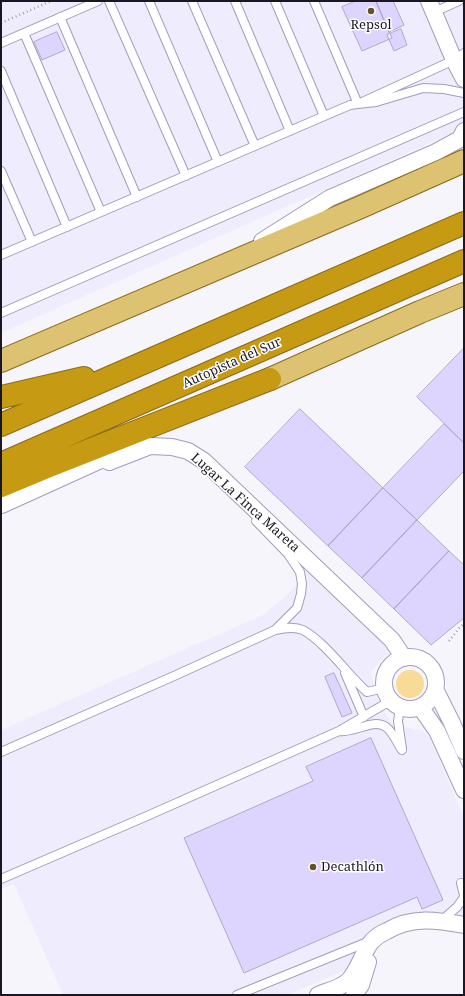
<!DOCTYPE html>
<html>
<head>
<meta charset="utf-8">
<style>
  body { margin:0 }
  #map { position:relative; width:465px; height:996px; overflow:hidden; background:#f7f5fc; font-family:"Noto Serif",serif }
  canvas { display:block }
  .frame { position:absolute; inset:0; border:2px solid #1a1723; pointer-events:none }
</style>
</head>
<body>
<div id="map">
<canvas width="465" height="996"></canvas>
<div class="frame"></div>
</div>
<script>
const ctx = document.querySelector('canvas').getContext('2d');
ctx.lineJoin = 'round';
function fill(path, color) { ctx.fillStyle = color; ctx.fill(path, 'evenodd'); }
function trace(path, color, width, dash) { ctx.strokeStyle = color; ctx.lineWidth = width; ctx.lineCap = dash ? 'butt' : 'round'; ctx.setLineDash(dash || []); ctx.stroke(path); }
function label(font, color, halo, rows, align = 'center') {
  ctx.font = font + ' "Noto Serif",serif'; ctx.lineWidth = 3; ctx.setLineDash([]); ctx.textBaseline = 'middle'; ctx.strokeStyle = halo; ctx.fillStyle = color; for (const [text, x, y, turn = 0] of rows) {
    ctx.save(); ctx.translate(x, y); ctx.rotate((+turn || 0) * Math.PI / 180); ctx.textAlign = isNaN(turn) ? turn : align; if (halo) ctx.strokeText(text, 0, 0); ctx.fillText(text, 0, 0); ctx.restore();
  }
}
fill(new Path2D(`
  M1,1H464V128L1,333Z
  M309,570L391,650L371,672L377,699L393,725L421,730L429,737L464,817V917L459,919L424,916L364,935L355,966L287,995H63L14,884L1,889V730L263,615L285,597Z`), '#efecfd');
fill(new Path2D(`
  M396 684a14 14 0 1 1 28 0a14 14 0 1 1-28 0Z`), '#f8db96');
const building = new Path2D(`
  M356,1H376L392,38L362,51L342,7Z
  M376,1H393L404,25L389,32Z
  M401,29L407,45L394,51L387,35Z
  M57,32L65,50L42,60L34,42Z
  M464,348V443L417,397Z
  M300,409L383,488L328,546L245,467Z
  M444,424L464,443V471L417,520L383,488Z
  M383,488L417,520L362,578L328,546Z
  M417,520L449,551L394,609L362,578Z
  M449,551L464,565V618L431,645L394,609Z
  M334,673L352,713L342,717L325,677Z
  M371,738L443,900L422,909L417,897L244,973L184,838L313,781L306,767Z`);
fill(building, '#ded5ff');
trace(building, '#b0a9ca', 1);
const lane = new Path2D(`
  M109,1L186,176
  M149,1L218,162
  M192,1L255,146
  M235,1L290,131
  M275,1L324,116
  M314,1L358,104L376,102L423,88L444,89L464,93
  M434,12L459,1
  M60,17L137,197
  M24,33L101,212
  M1,43L98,1
  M1,71L67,227
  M1,171L32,242
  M1,255L350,105L358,104L454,60L464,53
  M1,313L464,112
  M275,630C284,628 294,626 303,630C326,643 347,674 367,692L384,688
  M345,673L364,717
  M400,708L398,721L402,749
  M340,731C355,733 373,718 386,727C393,732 397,743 402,750
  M1,752L174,676L275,630L297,608L301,594L302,584L300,572L288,554L256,521
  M1,879L147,816L339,731L390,701
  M461,883L464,895
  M441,921L457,907L464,897
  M237,995L370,941`);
const street = new Path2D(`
  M429,1L454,60L464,79
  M262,241L330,198L436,152L460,139L464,131
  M109,462L150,446L172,447L188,451L204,461L392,640L404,658
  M384 683a26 26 0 1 1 52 0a26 26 0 1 1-52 0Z
  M436,691L452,723L464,751
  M421,708L437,731L464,790
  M318,995C327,991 341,988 348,981C359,970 362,953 372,941C376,937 382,933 387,931C412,916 437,920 464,925
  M354,995L361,985L368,962`);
const secondary = new Path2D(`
  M1,502L120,448`);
const primary = new Path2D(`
  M1,361L361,207L464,161
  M270,379L420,312L464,294`);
const highway = new Path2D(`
  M1,397L84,378
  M1,425L464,223
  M1,464L464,261
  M1,486L49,466L270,379`);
trace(lane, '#a39cbc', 10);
trace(street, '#a39cbc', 18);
trace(secondary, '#a39cbc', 24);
trace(primary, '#8a6c19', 24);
trace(highway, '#8a6c19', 24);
trace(new Path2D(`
  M1,23L51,1
  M449,641L460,627L464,624`), '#a5a2ab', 2.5, [1, 3]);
trace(lane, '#fff', 8);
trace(street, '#fff', 16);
trace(secondary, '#fff', 22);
trace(primary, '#ddc271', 22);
trace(highway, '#c79a13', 22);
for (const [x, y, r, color] of [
  [371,11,4,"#675322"],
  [313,867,4,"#675322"]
]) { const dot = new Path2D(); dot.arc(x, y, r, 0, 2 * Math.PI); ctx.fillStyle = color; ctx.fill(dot); trace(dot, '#fff', 1.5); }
label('13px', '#1a1723', '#fff', [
  ["Repsol",371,25],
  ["Decathlón",321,867,"left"]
]);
label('13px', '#1a1723', '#fff', [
  ["Autopista del Sur",232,363,-24],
  ["Lugar La Finca Mareta",245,503,42]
]);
</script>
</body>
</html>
